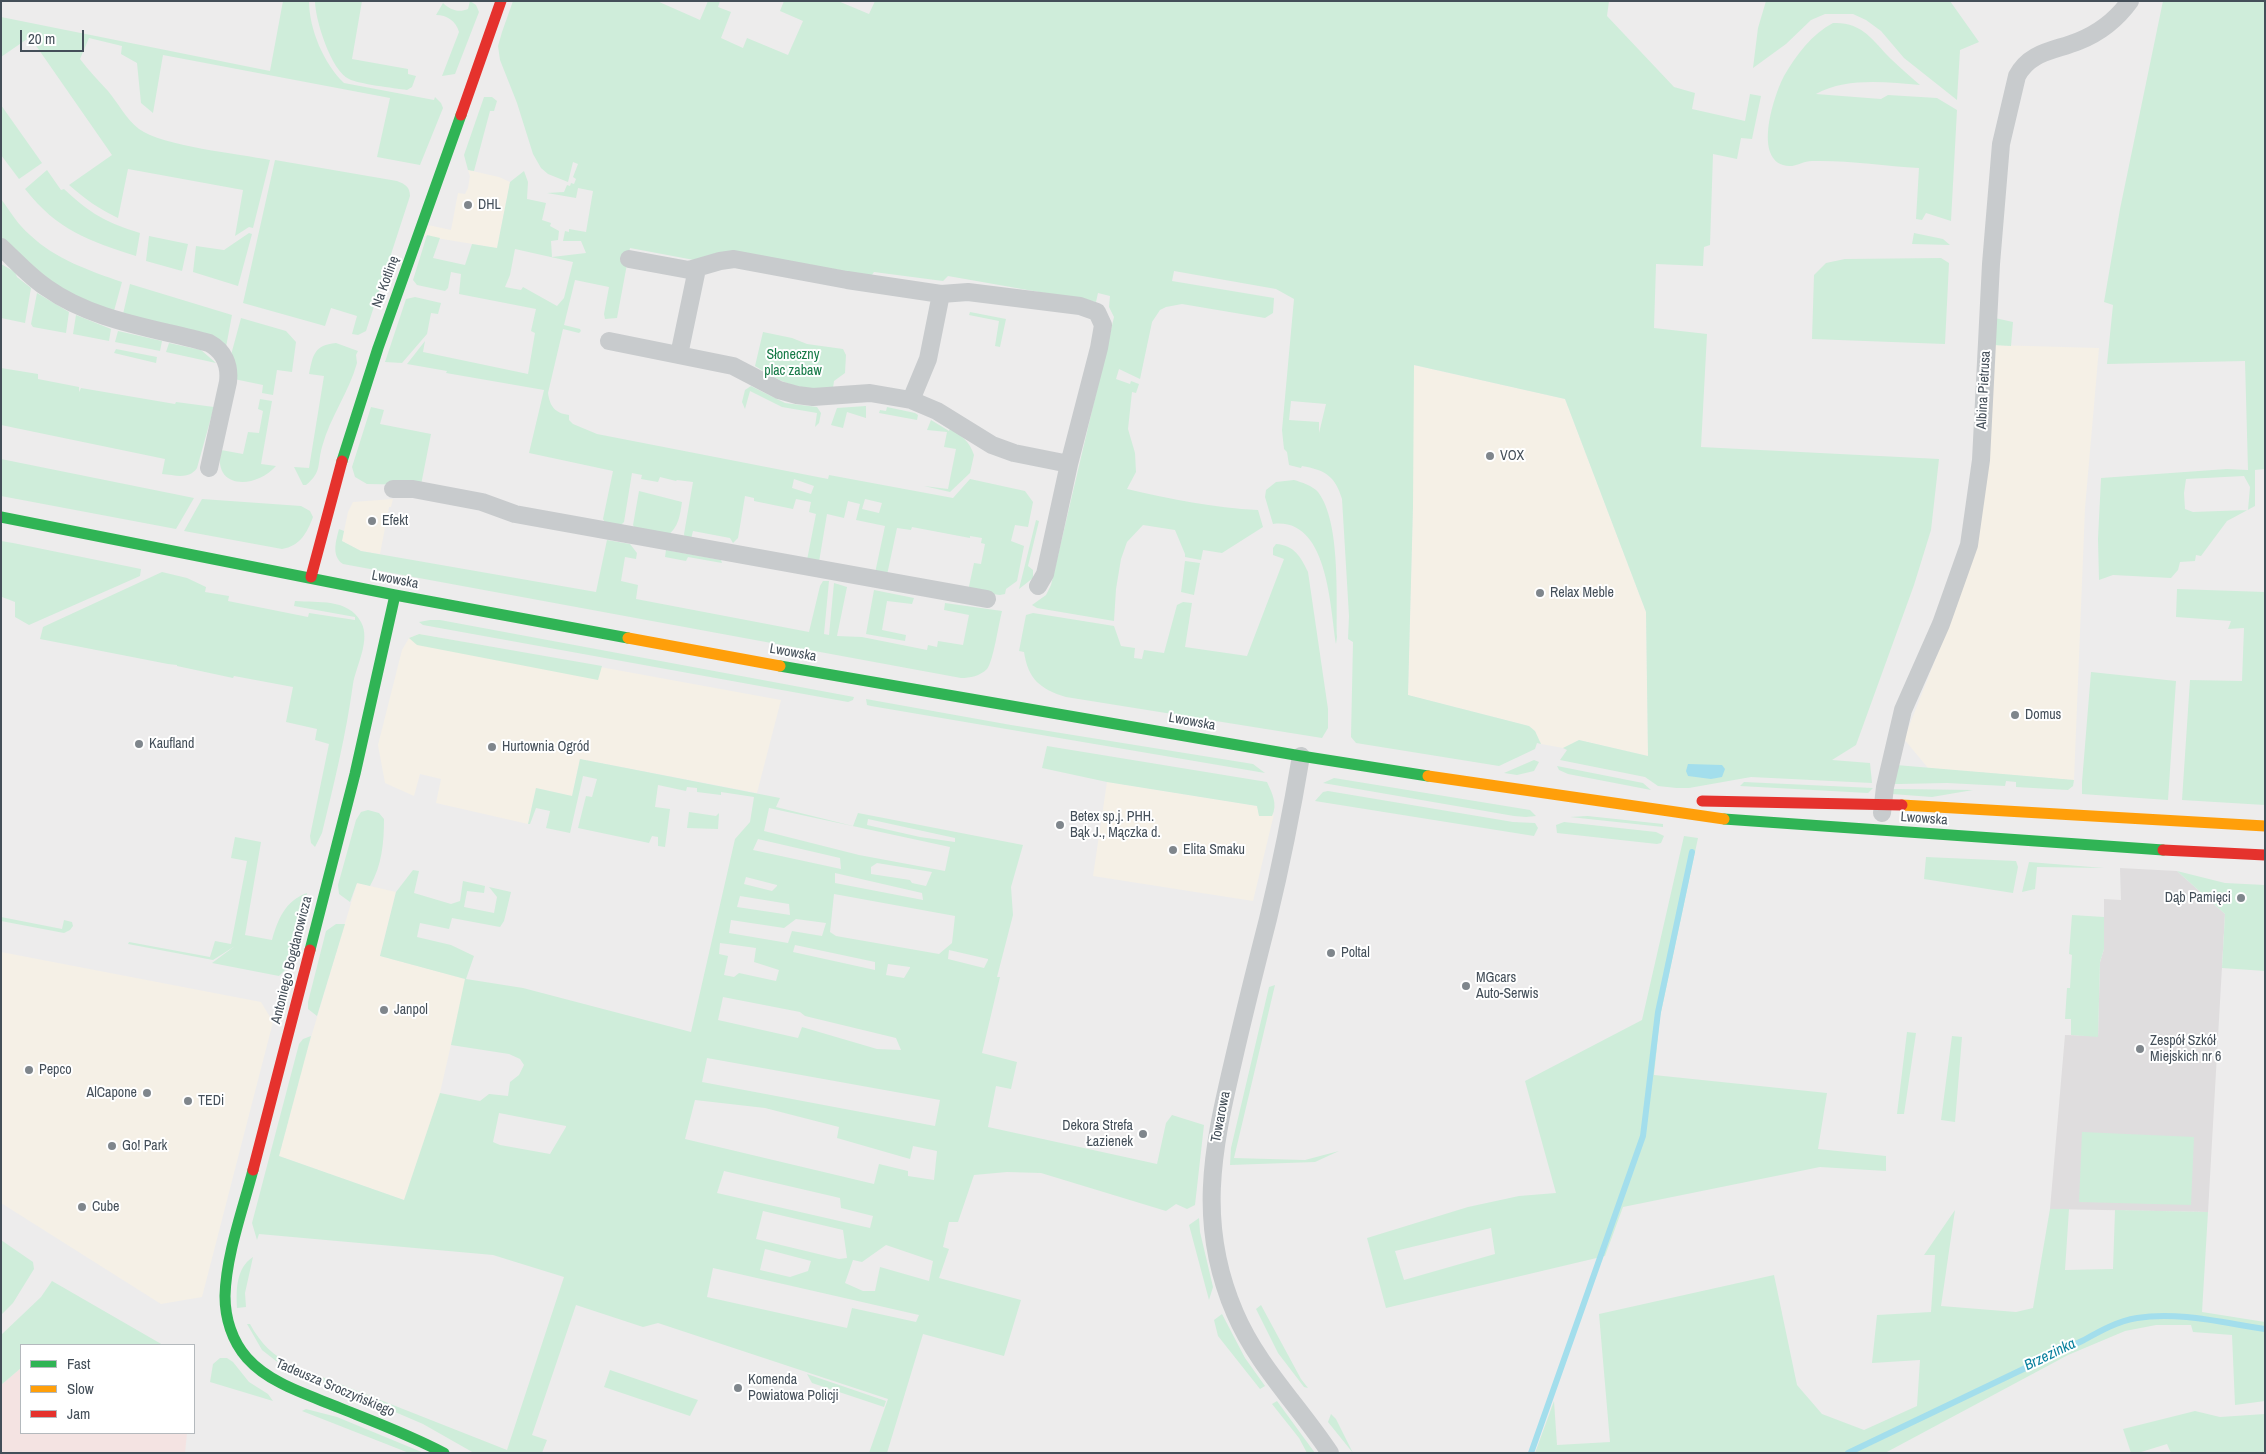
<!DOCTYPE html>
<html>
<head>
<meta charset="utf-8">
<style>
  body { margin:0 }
  #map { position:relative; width:2266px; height:1454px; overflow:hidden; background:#edecec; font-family:"Archivo Narrow",sans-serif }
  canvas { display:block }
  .frame { position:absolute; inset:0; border:2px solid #444f59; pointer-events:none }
  .legend { position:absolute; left:20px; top:1344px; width:175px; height:90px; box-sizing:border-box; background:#fff; border:1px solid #b4b9bd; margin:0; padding:6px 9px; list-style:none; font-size:15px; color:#444f59 }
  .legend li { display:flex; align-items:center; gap:10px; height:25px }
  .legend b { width:25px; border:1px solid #b4b9bd }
  .scale { position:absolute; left:20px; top:30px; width:64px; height:22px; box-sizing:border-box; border:2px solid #444f59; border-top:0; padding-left:6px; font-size:15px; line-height:18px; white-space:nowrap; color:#444f59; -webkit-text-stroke:4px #fff; paint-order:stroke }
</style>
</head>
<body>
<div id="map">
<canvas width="2266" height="1454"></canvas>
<div class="frame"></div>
<ul class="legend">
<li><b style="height:6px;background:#30b455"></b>Fast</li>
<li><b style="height:6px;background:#ff9f0a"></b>Slow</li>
<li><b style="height:6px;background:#e5322d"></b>Jam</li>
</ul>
<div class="scale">20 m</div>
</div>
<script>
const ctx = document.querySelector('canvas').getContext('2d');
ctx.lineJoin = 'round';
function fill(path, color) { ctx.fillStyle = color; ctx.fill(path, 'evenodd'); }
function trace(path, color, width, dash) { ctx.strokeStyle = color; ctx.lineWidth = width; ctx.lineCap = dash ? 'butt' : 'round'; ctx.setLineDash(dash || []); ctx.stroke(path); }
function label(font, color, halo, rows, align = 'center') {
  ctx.font = font + ' "Archivo Narrow",sans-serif'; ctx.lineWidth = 4; ctx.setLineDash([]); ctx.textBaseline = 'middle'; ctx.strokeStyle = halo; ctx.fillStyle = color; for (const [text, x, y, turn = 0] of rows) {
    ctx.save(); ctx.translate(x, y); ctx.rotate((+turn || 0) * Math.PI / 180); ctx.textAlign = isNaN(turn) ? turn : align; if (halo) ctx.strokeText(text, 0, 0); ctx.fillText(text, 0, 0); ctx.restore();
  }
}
fill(new Path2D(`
  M468,170L499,177L510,182L497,248L424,236L428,225L451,230L458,193L465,194L468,188L470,176Z
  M1993,345L2099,348L2085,508L2074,780L1928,768L1904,739L1958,602L1978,538Z
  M1413,365L1565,399L1646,612L1648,756L1579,740L1563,748L1541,744L1535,731L1529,726L1408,695L1413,506Z
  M393,499L391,507H389L380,554L361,551L342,541L348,512L353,502Z
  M419,634L781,700L757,793L580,759L572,796L536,788L528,824L436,803L441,779L420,774L414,796L385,783L378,745L402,650L409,638Z
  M1107,782L1257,806L1259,816H1272L1274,814L1253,901L1093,876Z
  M357,883L396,892L380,956L466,979L437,1106L404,1200L279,1156L304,1061Z
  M1,952L261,1002L273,1022L202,1297L161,1304L1,1203Z`), '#f5f0e6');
fill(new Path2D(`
  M2120,868L2177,871L2225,914L2208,1212L2050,1209L2065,1035L2098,1036L2100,962L2104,949V899L2121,900Z`), '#dfddde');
fill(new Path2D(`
  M21,1368V1433H187L185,1453H1V1385Z`), '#f4e3e2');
fill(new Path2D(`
  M283,1H309C309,29 324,64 344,83L434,100L435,97L441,103L443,108L420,165L377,157L390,98L163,55L153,113L141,103L137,63L121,54L122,46L89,38L80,59C88,70 98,80 108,91C119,104 125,118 139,129C162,146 240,154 270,160L253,228L249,227L235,236L243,190L128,169L118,218C99,209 85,199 69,185L112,155L30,37L1,57V17L270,71Z
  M315,1H362L352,59L408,69V74L416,76L412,87L407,90C394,88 358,84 349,79C331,71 315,19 315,1Z
  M470,1L476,5L479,12L455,74L442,76L459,32C456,21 447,15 436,15L443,3C450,10 459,13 468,9Z
  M513,1H657L700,20L708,1H720L718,7L731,12L721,38L743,48L747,38L788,55L803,21L780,11L784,1H838L869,14L875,1H1609L1607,16L1674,87L1695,93L1692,109L1745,121L1750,94L1761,96L1752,139L1741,138L1737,159L1713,154L1710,245L1704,247L1703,266L1656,264L1654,328L1707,334L1701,447L1939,459L1931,530L1914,585L1856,745L1832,760L1870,763L1872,783L1751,777L1689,788H1677L1658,786L1645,777L1560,760L1567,750L1563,748L1579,740L1648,756L1646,612L1565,399L1414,365L1413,506L1408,695L1529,726L1535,731L1541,744L1537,743L1535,749L1499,766L1356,743L1351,737L1353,642L1348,639L1349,616L1342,499C1335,475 1324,470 1302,466L1301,468L1289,465L1287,452L1284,449L1282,430L1294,299L1276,289L1174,271L1172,281L1274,298L1273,313L1265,318L1182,304L1166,307L1160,310L1152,322L1140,379L1119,369L1116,379L1130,384L1131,381L1139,384L1136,393L1132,392L1128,429L1135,453L1136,472L1127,489C1170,499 1214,508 1258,510L1263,527L1222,553L1203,550L1201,560L1185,557V554L1175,530L1143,525L1127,542L1121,559L1116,589L1114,621L1037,608L1032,605L1046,595L1051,585L1114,317L1109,307L1110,296L1098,293L1096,302L948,276L943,281L874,272L871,276L746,253L720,252L694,260L630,248L617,318L605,319L604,314L609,287L575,280L564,325L580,329L581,331L579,333L563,329L548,393C550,407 555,413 569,415V420L573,424L597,434L828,479L829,475L953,498L970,479L1025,491L1033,502L1028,527L1015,525L1011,541L1024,546L1017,581L1006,589L1005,594L1000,595L968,591L974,563L981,564L985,544L981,543L982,538L970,536V538L912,527L911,530L897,528L887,575L875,573L885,526L856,520L860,504L848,501L844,518L827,514L819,562L807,560L816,514L809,512L811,502L796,499L793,509L754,501V498L745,496L738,538L733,543L730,538L693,531L691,539L685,538L684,534L693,482L677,480L676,481L660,477L658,482L641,479L642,475L632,473L624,522L619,527L606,524L603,519L613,471L529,453L544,390L446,373L447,371L407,364L425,341L423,352L528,374L535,333L531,331L536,309L459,294L461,274L451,272L448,288L445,291L417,285L413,280L427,235L440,238L433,258L465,265L472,244L497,248L510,182L524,171L528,182L527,199L546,203L542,220L551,223L550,226L559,231L558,240L551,241L552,257L586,253L581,241H563L565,231L569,232V229L586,232L593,191L578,188L576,198L547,193L564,192L567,185L570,186L571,183L574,184L576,179L573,177L578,164L573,162L568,182L548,174L541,168L533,154L517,103L500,60L498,46L502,32ZM515,249L573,262L564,298L557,306L523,287L521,290L505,287L510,275ZM1291,401L1326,404L1319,433V422L1289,420ZM794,479L814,486L811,494L792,488ZM865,499L882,503L879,513L862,509Z
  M1766,1H1950L1979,42L1960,50L1957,100L1904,58L1881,31L1866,20L1853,14H1825L1811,20L1786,44L1753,68L1758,28Z
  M2163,1H2265V469L2255,470V506L2227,521L2201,556L2196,555L2195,561L2180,562L2178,570L2171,578L2113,575L2099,580L2098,539L2101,478L2227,469L2248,470L2245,361L2107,364L2113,305L2104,302L2120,209ZM2244,476L2250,487L2248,510L2193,512L2185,509L2184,493L2186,479Z
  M1833,23C1863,22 1872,40 1891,59C1900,68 1910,76 1920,85C1887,82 1846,77 1816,94L1881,99L1888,95L1937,98L1957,110L1951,221L1926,213L1922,220L1916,219L1919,168C1884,166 1847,160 1812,161C1802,161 1794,169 1783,165C1754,156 1774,95 1784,76C1796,55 1812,34 1833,23Z
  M484,97H492L497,101L494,111H490L474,171L468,170L464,155Z
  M1,105L42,163L19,179L1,155Z
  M275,160L397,181C405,184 410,187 410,196L366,331L358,335L352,334L357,316L331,308L325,326L243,303Z
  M47,170L61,190L64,189C89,213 107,223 140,233L136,256C89,241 57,230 25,189Z
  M1,199C10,211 18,225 30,235C55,259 90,271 122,282L114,311C70,300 31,272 1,238Z
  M249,233L252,234L238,286L193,272L196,246L224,250Z
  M1914,233L1943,239L1950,245L1912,244Z
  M149,236L188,244L182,271L146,261Z
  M1941,258L1949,263L1945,344L1812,339L1814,275L1826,263L1845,259Z
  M1,264L15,272L17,277L31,288L25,323L1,318Z
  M130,284L232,315L226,347L123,314Z
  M37,293L69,312L66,333L33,327L31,324Z
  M415,297L441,303L438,314L431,313L427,334L402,363L385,362L406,299Z
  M970,312L1006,319L1000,347L995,346L999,321L969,315Z
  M76,315L111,329L109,341L73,334Z
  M241,318L286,331L296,342L292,372L277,370L273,395L262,393L263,385L234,379L231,355Z
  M1995,318L2013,322L2011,346L1993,345Z
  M118,331L162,341L160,351L115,342Z
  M763,332L792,338L807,344L843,349L846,355L845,373L834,381L833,388C800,391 783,384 755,366Z
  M169,343L201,350L216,363L166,352Z
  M336,343L358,351L356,355L357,363C349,392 330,417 322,447C317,465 322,472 306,485H303L294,467L309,468L324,376L309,374C313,355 314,345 336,343Z
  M116,349L157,357L156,363L114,353Z
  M1,368L38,374V379L79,387V392L81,388L175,404L176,402L214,407L197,468C189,480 175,475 162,474L165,459L1,425Z
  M751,386L785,403L817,407L821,413L819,423L815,427L817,413L782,407L750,391L745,409L742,402L745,390Z
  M260,399L272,401L261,464L276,466C256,489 212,490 221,450L243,454L248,432L259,433L263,411L258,409Z
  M866,406V418L847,412L843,428L831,425L837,408Z
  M371,407L384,410L380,424L431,434L421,485L367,484L355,477L352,467Z
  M887,407L915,413L918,415L917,420L879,413L880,410L886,411Z
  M931,420L949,431L950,428C961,435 970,442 974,455L970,473L950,492L924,486L948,489L956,449L944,447L947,432L927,430Z
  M1,459L194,498L176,529L1,496Z
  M1294,480C1301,482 1313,486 1318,492C1341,522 1336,599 1337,637L1336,644C1330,606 1328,517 1273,524L1265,497L1266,490L1276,482Z
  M639,491L682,502C680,515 679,527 667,536L636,530L633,525Z
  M202,499L301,506L310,511L313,517C307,533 300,546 282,549L184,531Z
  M1036,520L1039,521L1028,566L1033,570V578L1019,589Z
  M339,529L344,531L342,541L361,551L596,592L607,540L630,544L637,553L636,559L625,557L621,581L638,585L636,599L809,632L820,586L823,581H829L824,634L829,635L834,583L847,587L837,636L862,637L927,650L928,645L937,647L938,641L963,645L969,615L944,610L945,603L1002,611C999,622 993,663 987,669C980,676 970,678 961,678L343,564C331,556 336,541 339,529Z
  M1,541L13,543L141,569L140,576L29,625L15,617V602L2,597L1,602Z
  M1276,544C1294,545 1301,557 1308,572L1328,709V728L1322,738L1066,697C1040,689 1028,679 1024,652L1019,651L1026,615L1033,613L1114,626L1121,646L1135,648L1134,658L1142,659L1144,650L1164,653L1177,605L1183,602L1192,603L1185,647L1247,656L1284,559L1273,555V548Z
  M666,550L721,560L722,563L688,557L686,561L665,557Z
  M1185,561L1200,563L1194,595L1181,592Z
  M162,572L187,578L206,587L205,592L229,596L228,601L308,617L309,613L355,620V617L294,606L295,601C318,603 348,598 361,622C371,640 356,666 353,684C346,735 334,784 322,833L315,847L311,843L310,836L329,744L315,740L317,729L286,722L293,687L234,676L233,678L177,666V665L168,664L40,639L43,627Z
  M2177,589L2265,592V805L2182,800L2190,680L2242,681L2244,628L2228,629L2231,621L2176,617Z
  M874,590L914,598L912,604L887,601L882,630L906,635L905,641L866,634Z
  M430,620H440L854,697L853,700L848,702L423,625L419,622Z
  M419,634L602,666L598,680L417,645L409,638Z
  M2091,672L2176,681L2168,800L2082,794V782Z
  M866,699L1011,725L1253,764L1265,773L871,706L867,705Z
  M1047,746L1267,782C1272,793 1278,804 1272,816H1259L1257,806L1107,782L1042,768Z
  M580,759L780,798L776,807L853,826L858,813L1023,845L1011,887L1013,915L997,977H1000L982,1053L1017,1062L1011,1089L996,1086L988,1127L1157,1164L1166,1123L1172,1115L1204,1125L1195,1205L1187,1209L1176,1204L1166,1211L1041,1173L1007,1172L974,1175L958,1222H949L943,1247L949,1249L939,1278L1021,1300L1004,1356L923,1334L887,1453H869L888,1399L658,1323L643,1327L576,1305L532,1435L547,1440L542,1453H474L423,1424L276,1361L262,1350L247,1324H250C261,1344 273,1356 294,1366L507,1450L564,1277L493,1255L259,1234L257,1240L252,1223L299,1044L303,1039L311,1036L279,1156L404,1200L440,1093L480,1101L489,1094L508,1096L510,1082L519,1075L524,1065L520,1059L509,1054L451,1045L465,979L380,956L396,892L413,870L419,871L414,893L451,904L460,901L463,881L485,886L484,893L467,891L464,907L494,913L497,897L489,887L511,892L504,921L500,927L452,918L449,929L420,923L417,937L451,945L474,956L466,979L523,988L691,1032L735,839L750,822L754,797L721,792V795L697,792V788L687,787L686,791L658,785L655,807L670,809L665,847L658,846V837L652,836L649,843L578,828L586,796L592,797L597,779L583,776L570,833L546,828L550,811L536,808L530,824H528L536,788L572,796ZM769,808L950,847L945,871L859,855L764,831ZM868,819L955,838V842L920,837L867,825ZM758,839L840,858L841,869L753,850ZM877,863L932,872L926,886L912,883L910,880L871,874V867ZM835,873L922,893L923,900L835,883ZM746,877L777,885V886L772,891L744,884ZM834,894L955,916L952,943L939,954L836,936L830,932ZM740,896L789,904L790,915L737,907ZM796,919L826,923L822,936L792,931L788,943L729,933L731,920L784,928ZM720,943L756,948L754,962L779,970L776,981L739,973L734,977L724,975L728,956L719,954ZM795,945L875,962V970L793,952ZM949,950L988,959V960L984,968L948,959ZM888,964L910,967V968L904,978L886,975ZM723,997L800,1012L805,1016L896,1038L901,1050L877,1049L802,1027L798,1038L718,1020ZM707,1058L940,1100L935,1126L702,1082ZM695,1100L765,1108L839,1127L837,1138L910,1159L913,1146L937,1151L934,1180L908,1176V1171L879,1164L874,1184L685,1139ZM499,1113L566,1126V1127L550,1154L500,1145L493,1142ZM724,1171L840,1198L841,1208L873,1216L870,1228L717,1193ZM763,1211L843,1230L847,1258L839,1259L756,1239ZM886,1245L933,1261L929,1281L880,1267L875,1291H863L845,1283L853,1260L862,1262ZM765,1249L811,1261L808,1271L790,1277L760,1270ZM713,1268L919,1315L916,1322L852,1308L847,1328L707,1297Z
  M1534,760L1539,762L1534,771L1517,775L1504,773Z
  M1896,765L2074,780L2073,786L2068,790L2016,787V782L2006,781L2005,786L1947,783L1899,784H1893Z
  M1557,766L1643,783L1651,790L1568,774L1559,770Z
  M1334,778L1530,810L1536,816L1526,817L1514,816L1323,783Z
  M1744,782L1873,788L1868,793L1740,786Z
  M1892,789H1899L1973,790L1932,797L1892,794Z
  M1328,791L1513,822L1535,823L1538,828L1534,836L1315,801L1323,792Z
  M368,810L379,813L384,819C384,842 382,865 370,886L357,883L350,902L339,894L338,885L356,820L361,812Z
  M689,812L716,816L719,813L718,829L687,828Z
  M1587,816L1663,824V827L1570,817Z
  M1564,822L1656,832L1664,836L1661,843L1657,844L1557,833L1556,825Z
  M1684,836L1698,838L1660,1017L1654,1075L1827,1093L1818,1149L1886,1156V1171L1820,1167L1623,1207L1605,1256L1386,1308L1367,1238L1468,1207L1519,1196L1556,1193L1525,1081L1642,1020ZM1491,1228L1495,1254L1404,1280L1395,1251Z
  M235,837L261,842L245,935L272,940C278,919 285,901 307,893L287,968L279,976L212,963L235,946L213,960L128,944L129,942L210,957L215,941L231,944L247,861L231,858Z
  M1926,857L2016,861L2018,867L2013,893L1924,879Z
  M2029,862L2104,868L2037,867L2035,889L2022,892Z
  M2177,871L2225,883L2265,885V971L2222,968L2225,914Z
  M2072,915L2104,917V949L2100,962L2098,1037L2071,1035V1019H2065L2067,988H2070L2072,955L2069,954Z
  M1,917L62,929L64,920L72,922L73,926L70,930L64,933L1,921Z
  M336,924H345L317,1016L308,1009V1002L326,931Z
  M1275,985L1234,1158L1305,1160L1339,1151L1315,1162L1230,1165L1231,1148L1269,987Z
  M1907,1032L1916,1033L1904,1114H1897Z
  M1952,1036L1962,1037L1955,1122L1941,1120Z
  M2082,1132L2194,1137L2191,1205L2079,1202Z
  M2050,1209H2069L2065,1270L2113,1269L2115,1210L2208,1212L2202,1312L2265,1322V1401L2235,1405L2232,1335L2193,1332L2191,1325H2156L2125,1331L2068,1355L1885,1453H1535L1554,1401L1557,1445L1610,1442L1599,1314L1774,1275L1797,1385L1822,1414L1864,1430L1917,1406L1920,1360L1872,1363L1877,1315L1931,1312L1935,1255H1924L1955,1210L1941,1306L2016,1312L2033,1308Z
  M1199,1218L1200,1232L1213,1287L1209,1300L1189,1225Z
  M1,1240L33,1262L34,1269L13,1303L1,1315Z
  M253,1257L245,1293L246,1307L237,1308C236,1290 236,1268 253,1257Z
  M52,1281L163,1345H21V1368L1,1385V1335L41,1297Z
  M1261,1305L1301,1379L1308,1388L1304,1387L1278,1353L1256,1309Z
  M1222,1314L1245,1358L1265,1386L1260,1389L1218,1336L1214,1320Z
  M220,1358H227L233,1362L249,1382L268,1394L273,1401L210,1382L213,1364Z
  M610,1370L698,1400L690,1416L604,1387Z
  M807,1374L886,1401L884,1407L812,1383Z
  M1277,1401L1315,1453H1307L1299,1438L1272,1404Z
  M306,1409L337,1417L424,1453H409L302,1411Z
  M2195,1411L2220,1417L2265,1414V1453H2171L2167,1444L2138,1453H2131L2123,1429Z
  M1331,1414L1336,1419L1353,1453L1328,1422Z`), '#cfedda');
fill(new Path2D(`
  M1688,764L1722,765L1725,769L1722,777L1711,779L1688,776L1686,771Z`), '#a3deec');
trace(new Path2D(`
  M1531,1453L1643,1136L1658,1012L1692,852
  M1848,1453L2084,1340C2100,1331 2118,1321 2137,1318C2178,1311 2224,1323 2265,1329`), '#a3deec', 6);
trace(new Path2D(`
  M1,247C16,261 30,277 47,288C93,321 155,328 209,343C224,351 230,365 228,382L209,468
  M629,259L689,270L720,261L734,259L847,280L941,294L968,292L1080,306L1097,312L1103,325L1099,348L1069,464L1045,574L1038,586
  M609,341L733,366L779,390L797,395L813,397L870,393L911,400L937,411L992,445L1014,453L1069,464
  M679,355L697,269
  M911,400L928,359L941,294
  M393,489H413L482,502L515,514L987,599
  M1301,756C1292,810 1281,865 1268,919C1256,966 1244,1014 1233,1062C1212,1151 1197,1225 1235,1313C1257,1365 1299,1406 1330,1453
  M1882,813L1885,787L1903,710L1941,624L1969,545L1981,460L1991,264L2001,144L2017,76C2030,51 2055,51 2079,41C2099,33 2117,19 2130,1`), '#c8cbcd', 18);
trace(new Path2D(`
  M342,461L378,348L461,115
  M1,517L395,595L628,638
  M780,666L1301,756L1428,776
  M1724,819L2163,850
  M310,950L355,774L395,595
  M253,1170C243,1209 226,1255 225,1296C225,1318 232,1341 247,1358C270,1384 309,1395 340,1408C375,1422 410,1435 444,1453`), '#30b455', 11);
trace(new Path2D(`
  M628,638L780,666
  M1428,776L1724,819
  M1902,805L2265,826`), '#ff9f0a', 11);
trace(new Path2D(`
  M461,115L501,1
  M311,577L342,461
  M1702,801L1902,805
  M2163,850L2265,855
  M253,1170L310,950`), '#e5322d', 11);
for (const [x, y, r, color] of [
  [468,205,5,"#7f868c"],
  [1490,456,5,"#7f868c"],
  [372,521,5,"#7f868c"],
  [1540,593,5,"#7f868c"],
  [2015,715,5,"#7f868c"],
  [139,744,5,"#7f868c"],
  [492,747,5,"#7f868c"],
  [1060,825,5,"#7f868c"],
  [1173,850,5,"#7f868c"],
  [2241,898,5,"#7f868c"],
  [1331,953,5,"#7f868c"],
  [1466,986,5,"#7f868c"],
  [384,1010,5,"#7f868c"],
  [2140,1049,5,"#7f868c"],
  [29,1070,5,"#7f868c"],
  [147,1093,5,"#7f868c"],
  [188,1101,5,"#7f868c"],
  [1143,1134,5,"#7f868c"],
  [112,1146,5,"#7f868c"],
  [82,1207,5,"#7f868c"],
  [738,1388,5,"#7f868c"]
]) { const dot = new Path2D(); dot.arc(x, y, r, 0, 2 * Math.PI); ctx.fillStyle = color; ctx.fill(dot); trace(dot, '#fff', 2); }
label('14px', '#444f59', '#fff', [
  ["DHL",478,205],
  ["VOX",1500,456],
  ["Efekt",382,521],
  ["Relax Meble",1550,593],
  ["Domus",2025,715],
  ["Kaufland",149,744],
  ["Hurtownia Ogród",502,747],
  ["Betex sp.j. PHH.",1070,817],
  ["Bąk J., Mączka d.",1070,833],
  ["Elita Smaku",1183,850],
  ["Dąb Pamięci",2231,898,"right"],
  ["Poltal",1341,953],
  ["MGcars",1476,978],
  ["Auto-Serwis",1476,994],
  ["Janpol",394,1010],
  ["Zespół Szkół",2150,1041],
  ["Miejskich nr 6",2150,1057],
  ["Pepco",39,1070],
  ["AlCapone",137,1093,"right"],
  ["TEDi",198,1101],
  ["Dekora Strefa",1133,1126,"right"],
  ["Łazienek",1133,1142,"right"],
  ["Go! Park",122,1146],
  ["Cube",92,1207],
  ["Komenda",748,1380],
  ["Powiatowa Policji",748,1396]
], 'left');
label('14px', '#444f59', '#fff', [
  ["Na Kotlinę",386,282,-70],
  ["Albina Pietrusa",1984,390,-87],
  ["Lwowska",395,580,11],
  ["Lwowska",793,653,10],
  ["Lwowska",1192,722,10],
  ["Lwowska",1924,819,4],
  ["Antoniego Bogdanowicza",292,960,-76],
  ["Towarowa",1221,1117,-79],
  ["Tadeusza Sroczyńskiego",335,1388,23]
]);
label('14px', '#157946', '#fff', [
  ["Słoneczny",793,355],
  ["plac zabaw",793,371]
]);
label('italic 15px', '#0a819e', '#fff', [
  ["Brzezinka",2050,1355,-26]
]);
</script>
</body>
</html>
